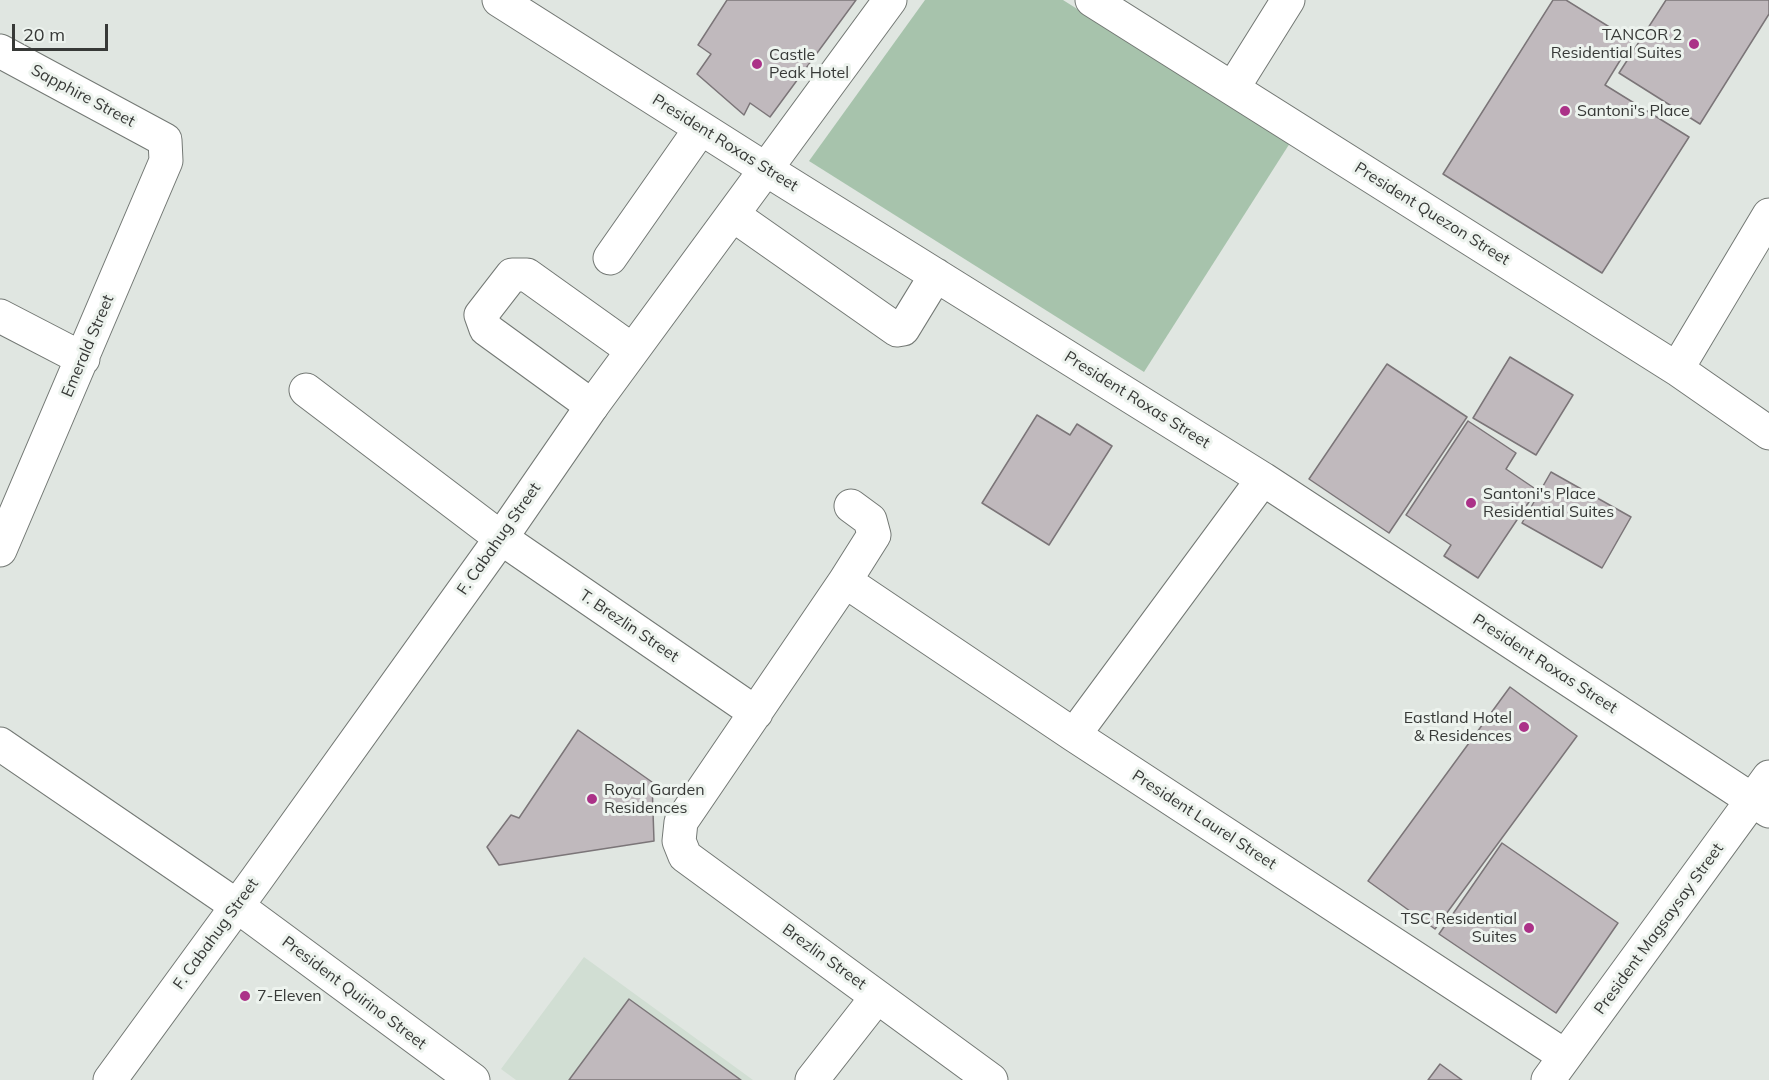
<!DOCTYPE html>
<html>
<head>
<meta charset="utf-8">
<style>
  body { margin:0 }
  #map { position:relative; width:1769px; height:1080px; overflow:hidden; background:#e0e6e1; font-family:Mulish,sans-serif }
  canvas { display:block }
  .scale { position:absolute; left:12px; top:24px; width:96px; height:27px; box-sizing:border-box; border:3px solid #373937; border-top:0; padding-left:8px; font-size:18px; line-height:21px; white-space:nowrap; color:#373937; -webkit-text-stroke:4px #edf3ee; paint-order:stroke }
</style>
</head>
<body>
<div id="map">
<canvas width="1769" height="1080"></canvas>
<div class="scale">20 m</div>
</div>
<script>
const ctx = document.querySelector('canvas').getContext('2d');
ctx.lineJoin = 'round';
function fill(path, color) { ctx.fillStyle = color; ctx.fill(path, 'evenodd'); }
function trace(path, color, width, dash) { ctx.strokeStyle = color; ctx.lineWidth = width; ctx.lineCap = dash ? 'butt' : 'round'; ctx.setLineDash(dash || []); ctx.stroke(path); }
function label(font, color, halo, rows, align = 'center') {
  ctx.font = font + ' Mulish,sans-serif'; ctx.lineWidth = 6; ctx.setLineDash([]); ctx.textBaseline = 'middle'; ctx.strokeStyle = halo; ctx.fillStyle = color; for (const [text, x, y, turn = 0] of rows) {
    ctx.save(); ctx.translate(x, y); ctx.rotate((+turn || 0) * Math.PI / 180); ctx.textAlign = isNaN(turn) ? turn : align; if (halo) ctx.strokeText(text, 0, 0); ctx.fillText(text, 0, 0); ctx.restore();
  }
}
fill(new Path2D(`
  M584,957L753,1080H516L501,1069Z`), '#d1ded3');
fill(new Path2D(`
  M925,0H1063L1290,143L1144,372L809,161Z`), '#a7c3ac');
const building = new Path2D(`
  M727,0H856L770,117L750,103L744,115L697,74L711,54L698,45Z
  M1553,0H1566L1632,41L1605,85L1689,137L1602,273L1443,174Z
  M1666,0H1769V14L1700,124L1619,73Z
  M1510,357L1573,395L1536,455L1473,418Z
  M1387,364L1467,417L1389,533L1309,479Z
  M1037,415L1070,435L1077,424L1112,446L1049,545L982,503Z
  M1468,421L1516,453L1506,469L1537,490L1478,578L1444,556L1451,545L1406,515Z
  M1551,472L1631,517L1602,568L1522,523Z
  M1510,687L1577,736L1435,929L1368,881Z
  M578,730L652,782L654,841L499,865L487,847L511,815L519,818Z
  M1502,843L1618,923L1556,1013L1439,934Z
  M629,999L741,1080H569Z
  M1440,1064L1462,1080H1428Z`);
fill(building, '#c0b9bd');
trace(building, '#7b7578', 1.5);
const minor = new Path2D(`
  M499,0L767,170L1263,479L1769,811
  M1092,0L1677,369L1769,433
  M0,51L165,140L166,161L0,550
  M1233,88L1288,0
  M733,215L897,330L903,329L936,275
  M610,258L701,128
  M0,316L83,359
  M1677,369L1769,215
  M306,390L501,538L756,713
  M592,406L486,329L481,315L512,275H527L632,350
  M851,506L870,520L874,535L845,581L681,822L679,841L685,856L991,1080
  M845,581L1074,735L1565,1056
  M1074,735L1263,479
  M0,744L237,906L473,1080
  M812,1080L877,997
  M1548,1080L1769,777`);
const major = new Path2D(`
  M110,1080L256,880L501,538L592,406L890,0`);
trace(minor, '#737874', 35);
trace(major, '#737874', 35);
trace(minor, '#fff', 33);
trace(major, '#fff', 33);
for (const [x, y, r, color] of [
  [1694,44,6,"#ab3288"],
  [757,64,6,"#ab3288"],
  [1565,111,6,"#ab3288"],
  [1471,503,6,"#ab3288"],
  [1524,727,6,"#ab3288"],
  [592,799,6,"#ab3288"],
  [1529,928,6,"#ab3288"],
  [245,996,6,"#ab3288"]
]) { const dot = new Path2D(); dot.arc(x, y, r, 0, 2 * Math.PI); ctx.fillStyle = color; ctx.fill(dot); trace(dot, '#edf3ee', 2); }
label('16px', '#373937', '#edf3ee', [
  ["TANCOR 2",1682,35,"right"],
  ["Residential Suites",1682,53,"right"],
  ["Castle",769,55],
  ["Peak Hotel",769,73],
  ["Santoni's Place",1577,111],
  ["Santoni's Place",1483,494],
  ["Residential Suites",1483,512],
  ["Eastland Hotel",1512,718,"right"],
  ["& Residences",1512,736,"right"],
  ["Royal Garden",604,790],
  ["Residences",604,808],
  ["TSC Residential",1517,919,"right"],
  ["Suites",1517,937,"right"],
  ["7-Eleven",257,996]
], 'left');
label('16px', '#373937', '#edf3ee', [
  ["Sapphire Street",83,96,28],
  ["President Roxas Street",725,143,32],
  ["President Quezon Street",1432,214,32],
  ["Emerald Street",88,346,-67],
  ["President Roxas Street",1137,400,32],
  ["F. Cabahug Street",499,539,-55],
  ["T. Brezlin Street",629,626,34],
  ["President Roxas Street",1545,664,33],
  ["President Laurel Street",1204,820,33],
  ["President Magsaysay Street",1659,929,-54],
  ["F. Cabahug Street",216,934,-54],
  ["Brezlin Street",824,957,36],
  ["President Quirino Street",354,993,37]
]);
</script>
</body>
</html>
